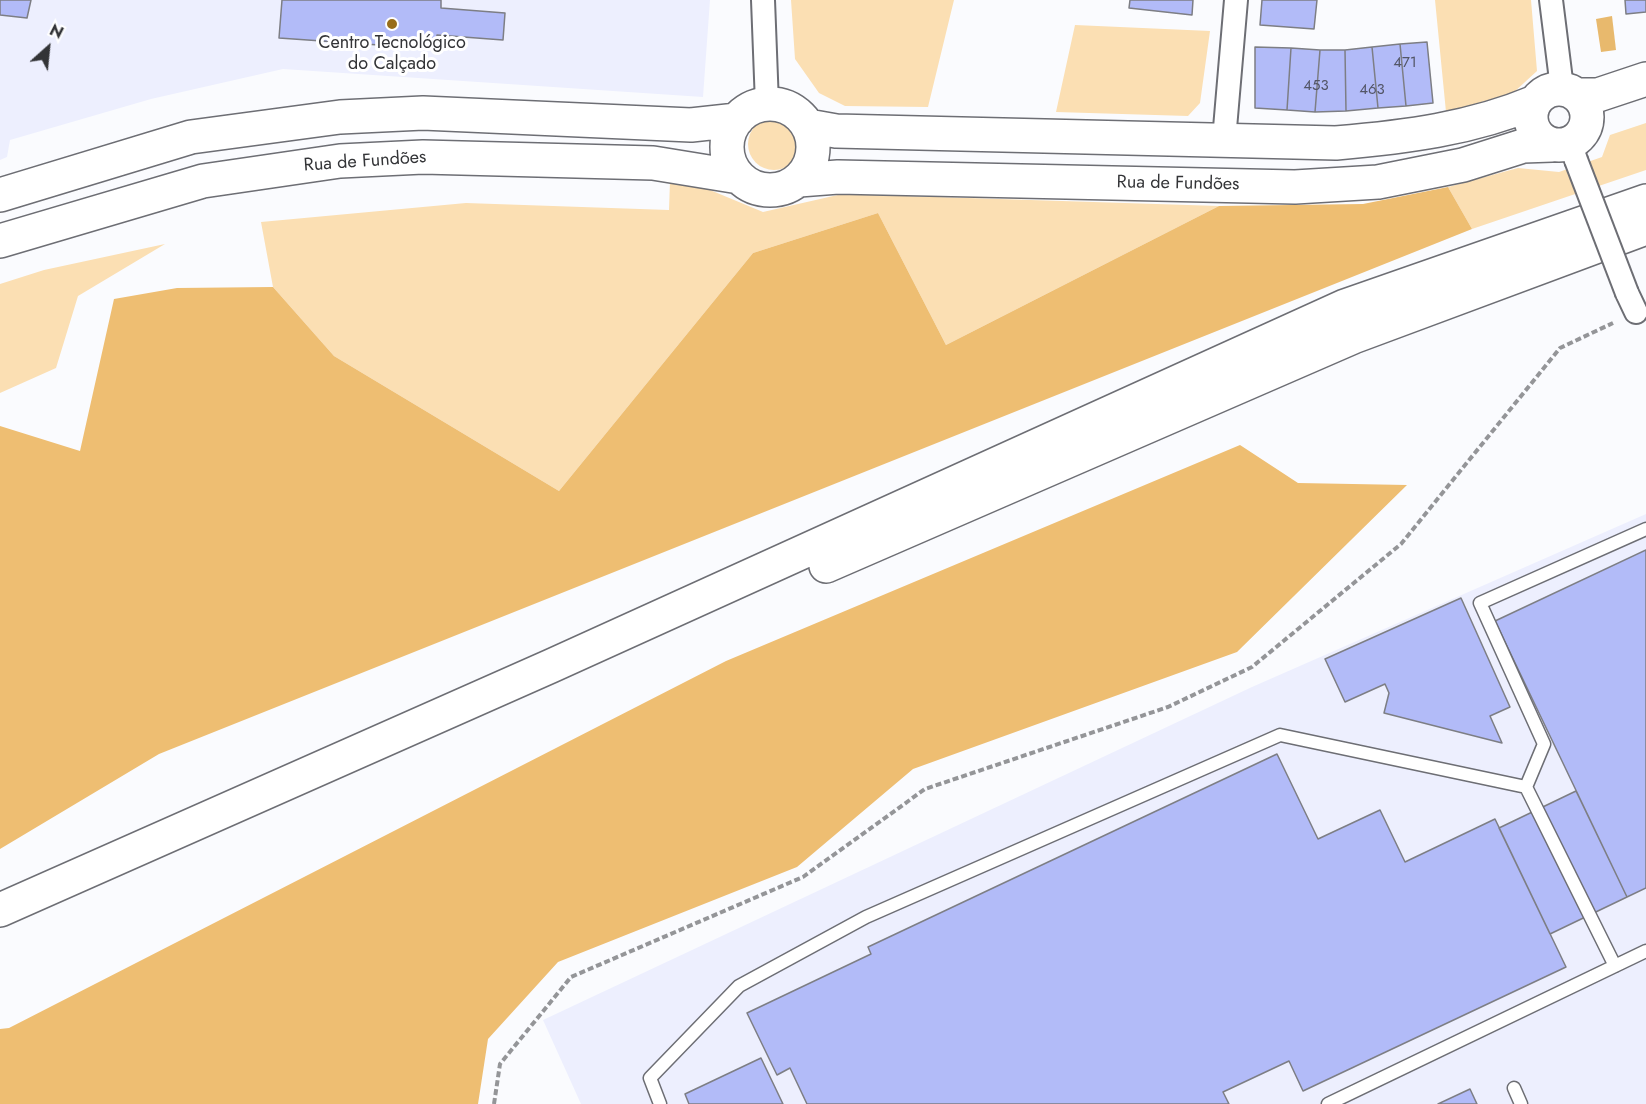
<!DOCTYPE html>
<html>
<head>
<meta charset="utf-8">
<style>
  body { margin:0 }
  #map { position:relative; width:1646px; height:1104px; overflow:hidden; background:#fafbfe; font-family:Jost,sans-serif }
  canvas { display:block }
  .north { position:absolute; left:18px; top:18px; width:60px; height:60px; -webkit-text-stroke:4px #fff; paint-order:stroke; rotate:27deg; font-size:16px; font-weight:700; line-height:24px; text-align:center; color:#333437 }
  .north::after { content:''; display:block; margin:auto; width:21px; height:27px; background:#333437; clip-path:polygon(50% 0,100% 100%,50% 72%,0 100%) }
</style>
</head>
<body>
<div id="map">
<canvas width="1646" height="1104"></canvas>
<div class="north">N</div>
</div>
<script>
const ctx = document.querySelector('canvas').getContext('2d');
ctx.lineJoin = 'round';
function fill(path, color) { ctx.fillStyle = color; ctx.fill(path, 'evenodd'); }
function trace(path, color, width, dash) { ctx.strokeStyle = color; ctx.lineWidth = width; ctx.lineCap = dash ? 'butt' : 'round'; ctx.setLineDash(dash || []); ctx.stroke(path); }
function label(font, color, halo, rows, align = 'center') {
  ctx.font = font + ' Jost,sans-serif'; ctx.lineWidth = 6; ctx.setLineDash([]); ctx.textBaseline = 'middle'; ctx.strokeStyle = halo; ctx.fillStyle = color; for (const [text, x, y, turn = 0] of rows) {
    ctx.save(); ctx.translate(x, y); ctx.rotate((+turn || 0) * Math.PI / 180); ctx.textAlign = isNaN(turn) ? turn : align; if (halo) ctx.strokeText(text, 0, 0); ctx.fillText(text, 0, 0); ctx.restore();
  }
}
fill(new Path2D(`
  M0,0H710L703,97L283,69L151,99L10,140L7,157L0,160Z
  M1646,514V1104H581L543,1020L1252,687Z`), '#edeffe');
fill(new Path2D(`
  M791,0H954L928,107L845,106L819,93L795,59Z
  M1435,0H1531L1537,71L1513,93L1446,112Z
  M1075,25L1210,31L1200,103L1188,116L1056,112Z
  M748 144a26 26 0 1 1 52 0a26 26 0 1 1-52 0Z
  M1646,123V170L1472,229L1448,187L1518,168L1559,172L1602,157L1610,135Z
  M670,181L698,185L763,212L842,194L1219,206L946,345L878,213L753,253L559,491L334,356L273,287L261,222L466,203L669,210Z
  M165,244L78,296L56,368L0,393V284L44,270Z`), '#fbdfb3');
fill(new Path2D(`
  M1448,187L1472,229L159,754L0,849V426L80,451L114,299L177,288L273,287L334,356L559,491L753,253L878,213L946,345L1219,206L1363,204Z
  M1240,445L1298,483L1407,485L1237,652L913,769L797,867L558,962L488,1039L478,1104H0V1029L9,1028L726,661Z`), '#eebe72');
fill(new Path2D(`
  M1612,16L1616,50L1601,52L1596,19Z`), '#e8b96d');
const building = new Path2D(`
  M0,0H31L27,18L0,15Z
  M282,0H441V8L505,13L503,40L437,35L436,49L279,38Z
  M1130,0H1193L1192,15L1129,8Z
  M1262,0H1317L1314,29L1260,25Z
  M1625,0H1646V12L1626,14Z
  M1427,42L1433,103L1406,106L1400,44Z
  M1400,44L1406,106L1378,108L1372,47Z
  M1255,47L1291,48L1287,110L1255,108Z
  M1372,47L1378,108L1346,111L1345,50Z
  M1291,48L1320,50L1315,112L1287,110Z
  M1320,50H1345L1346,111L1315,112Z
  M1646,550V888L1627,897L1495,621Z
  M1461,598L1510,707L1490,716L1502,743L1384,713L1389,693L1385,684L1345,702L1325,659Z
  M1277,754L1318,839L1380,810L1405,862L1495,819L1566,967L1303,1091L1289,1061L1223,1092L1229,1104H807L790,1068L777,1075L747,1013L871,954L868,947Z
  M1576,791L1627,897L1550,934L1499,828Z
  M761,1058L783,1104H689L685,1094Z
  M1470,1089L1477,1104H1438Z`);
fill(building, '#b2bbf8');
trace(building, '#7d7e84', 1.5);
const lane = new Path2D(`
  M1526,787L1544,744L1480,603L1646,529
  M1514,1088L1521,1104
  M660,1104L650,1078L739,986L866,917L1280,735L1526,787L1615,966
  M1328,1104L1646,951`);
const street = new Path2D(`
  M763,0L767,104
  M1551,0L1562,88
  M1224,140L1236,0
  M1570,143L1576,160
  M1627,293L1636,312`);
const secondary = new Path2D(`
  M1531 117a28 28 0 1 1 56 0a28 28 0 1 1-56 0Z
  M1578,95H1598L1646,79
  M727 147a43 43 0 1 1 86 0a43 43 0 1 1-86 0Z
  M808,126L836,131L1336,143C1405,137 1471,129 1535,102
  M799,180L838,177L1295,187L1378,182L1463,165L1523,146L1552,145
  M0,195L191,137L340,117L423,113L691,125L737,120
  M0,241L203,181L340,161L423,157L653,163L739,177`);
const highway = new Path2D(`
  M826,566L1353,337L1646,228
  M0,910L551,666L1345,306L1646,201`);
trace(lane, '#6d6e74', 15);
trace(street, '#6d6e74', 26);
trace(secondary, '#6d6e74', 36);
trace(highway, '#6d6e74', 36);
trace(new Path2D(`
  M494,1104L500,1064L571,977L803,877L925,789L1168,707L1252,667L1401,544L1560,348L1613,323`), '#949598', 4, [6, 3]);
trace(lane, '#fff', 12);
trace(street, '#fff', 22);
trace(secondary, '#fff', 33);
trace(highway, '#fff', 33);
const streetBridge = new Path2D(`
  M1576,160L1627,293`);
trace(streetBridge, '#6d6e74', 26, []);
trace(streetBridge, '#fff', 22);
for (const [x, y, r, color] of [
  [392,24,6,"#986d1b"]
]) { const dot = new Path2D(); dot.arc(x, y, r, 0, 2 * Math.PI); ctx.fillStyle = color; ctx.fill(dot); trace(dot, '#fff', 2); }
label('15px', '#535667', null, [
  ["471",1405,63],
  ["453",1316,86],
  ["463",1372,90]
]);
label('18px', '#333437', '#fff', [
  ["Centro Tecnológico",392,44],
  ["do Calçado",392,65]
]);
label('18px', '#333437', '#fff', [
  ["Rua de Fundões",365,162,-4],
  ["Rua de Fundões",1178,184,1]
]);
</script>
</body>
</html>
